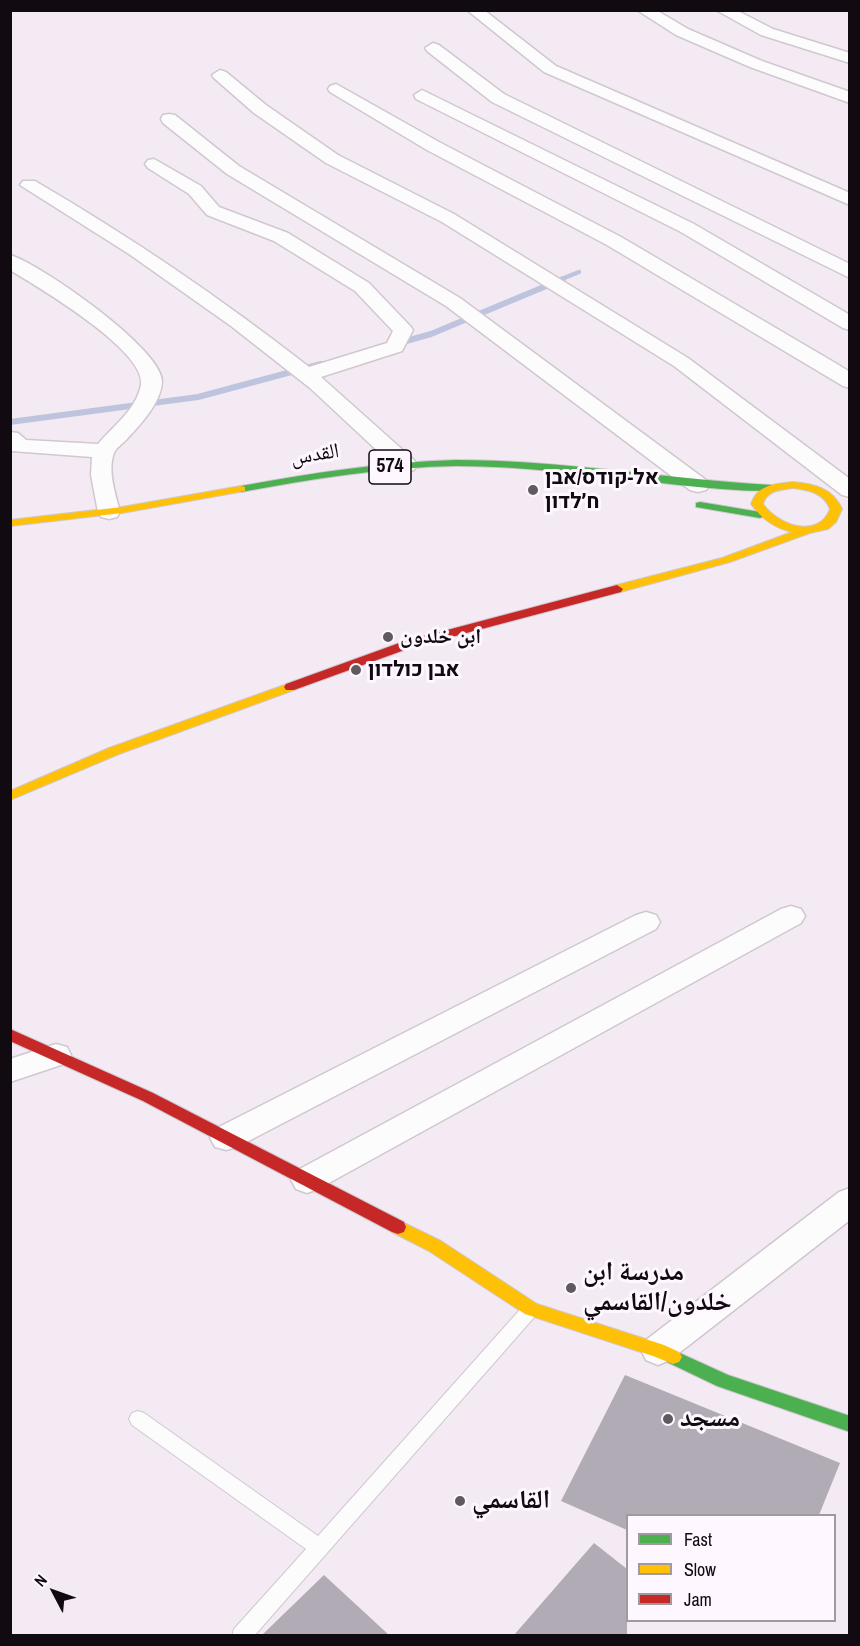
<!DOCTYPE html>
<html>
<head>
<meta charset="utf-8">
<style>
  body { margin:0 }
  #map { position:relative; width:860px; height:1646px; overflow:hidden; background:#f4eaf4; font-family:"Archivo Narrow",sans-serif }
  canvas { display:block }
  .frame { position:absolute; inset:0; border:12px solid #110b11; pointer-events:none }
  .legend { position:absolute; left:626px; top:1514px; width:210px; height:108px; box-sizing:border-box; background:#fef7ff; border:2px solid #9f99a0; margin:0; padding:8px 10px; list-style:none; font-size:18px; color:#110b11 }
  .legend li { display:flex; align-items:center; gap:12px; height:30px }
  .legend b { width:30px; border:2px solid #9f99a0 }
  .north { position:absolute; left:24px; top:1562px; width:60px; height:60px; -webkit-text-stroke:4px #fef7ff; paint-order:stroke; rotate:311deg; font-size:16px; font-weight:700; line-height:24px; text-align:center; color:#110b11 }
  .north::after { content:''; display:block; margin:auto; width:21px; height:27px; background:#110b11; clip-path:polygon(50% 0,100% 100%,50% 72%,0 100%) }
</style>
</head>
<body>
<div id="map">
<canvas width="860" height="1646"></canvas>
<div class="frame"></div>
<ul class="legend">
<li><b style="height:8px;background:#4caf50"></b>Fast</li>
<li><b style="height:8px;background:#ffc107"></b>Slow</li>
<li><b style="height:8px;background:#c62828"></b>Jam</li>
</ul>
<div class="north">N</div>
</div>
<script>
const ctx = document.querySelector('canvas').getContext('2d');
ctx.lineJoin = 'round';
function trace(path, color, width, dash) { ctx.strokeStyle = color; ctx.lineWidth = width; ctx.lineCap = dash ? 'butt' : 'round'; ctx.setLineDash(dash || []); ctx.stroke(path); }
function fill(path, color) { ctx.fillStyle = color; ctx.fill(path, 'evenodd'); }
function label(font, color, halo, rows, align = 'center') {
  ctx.font = font + ' "Archivo Narrow","Noto Naskh Arabic",Heebo,sans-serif'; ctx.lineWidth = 6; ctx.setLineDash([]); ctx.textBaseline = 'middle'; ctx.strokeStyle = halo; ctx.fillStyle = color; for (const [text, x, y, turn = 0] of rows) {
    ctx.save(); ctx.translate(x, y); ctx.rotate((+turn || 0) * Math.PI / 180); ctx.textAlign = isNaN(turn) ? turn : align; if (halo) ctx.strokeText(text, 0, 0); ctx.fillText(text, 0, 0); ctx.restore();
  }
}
trace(new Path2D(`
  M559,280L579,272`), '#bec4dd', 4.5);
trace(new Path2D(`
  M399,343L431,334L563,279
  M10,422L198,397L321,364`), '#bec4dd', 6);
fill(new Path2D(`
  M625,1375L840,1463L819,1515H627V1530L561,1501Z
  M594,1543L627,1569V1635H514Z
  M324,1575L389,1635H262Z`), '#b1abb5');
const lane = new Path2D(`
  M531,1302L537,1304L539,1309L537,1314L254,1636H232L234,1629L306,1549L132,1425L129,1419L132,1413L138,1411L144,1413L318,1536L525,1304Z`);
const street = new Path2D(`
  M467,10H484L556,66L850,193V205L544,72Z
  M637,10H656L688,29L762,61L850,92V103L750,67L676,35Z
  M716,10H736L773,29L850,53V63L761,35Z
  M433,43L439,45L504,94L850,264V278L492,102L427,51L425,48Z
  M220,70L226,72L266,105L338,155L454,214L688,358L850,479V497L842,495L674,366L442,222L326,163L254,113L214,78L212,75Z
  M336,84L439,142L621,237L837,364L850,372V388L843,386L607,245L427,150L330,92L328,89L330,86Z
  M422,90L694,224L850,315V330L843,328L681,232L416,99L414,95Z
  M169,114L175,115L239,166L460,298L706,480L709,485L706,490L698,492L690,490L446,306L227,174L163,123L161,119L163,115Z
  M154,159L201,186L219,207L288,233L369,283L410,326L413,330L402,351L321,377L414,460L417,465L414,470L406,472L398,470L310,388L231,326L129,254L20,185L23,181H35C131,237 222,299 309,367L387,343L393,331L355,291L274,241L207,215L189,194L148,168L145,164L148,160Z
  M10,255C39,263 164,350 162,382C161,403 140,425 126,440C122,444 116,448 114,453C107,471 116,495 120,512L117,517L109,519L101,517L98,512L91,475L92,457L12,451L10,432L18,433L26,440L98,444C113,426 136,410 141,385C147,351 38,287 10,270Z
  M791,906L801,909L805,916L801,923L318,1189L307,1193L296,1189L291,1180L296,1171L781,909Z
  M646,912L656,915L660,922L656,929L237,1147L226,1150L215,1147L210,1138L215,1129L636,915Z
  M56,1044L67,1047L71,1055L67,1063L10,1082V1059Z
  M850,1188V1220L670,1360L658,1365L646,1360L641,1350L646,1340L839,1192Z`);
const fast = new Path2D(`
  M455,460C561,460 666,479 772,485L778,488C768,496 671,484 652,482C587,475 523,466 457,466C385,467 312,479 241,492L235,489L241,486C312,473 383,462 455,460Z
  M700,502L760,512L766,515L760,518L696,507V503Z
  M673,1350L728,1375L850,1416V1432L717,1386L667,1362L664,1357L667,1352Z`);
const slow = new Path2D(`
  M793,482C814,484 833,488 842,509L836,522L828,529L810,533L730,562L617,593L611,589L613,586L722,558L792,532C774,528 762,519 751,504C758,484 775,484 793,482ZM793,488C809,490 824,493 830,509C818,540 778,525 763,504C767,490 780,490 793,488Z
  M241,486L245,487V491L122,513L10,526V520L122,507Z
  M290,683L294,684L296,687L294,690L119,754L10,800V791L109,748Z
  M398,1220L441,1241L537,1304L664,1345L679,1352L682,1357L679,1362L673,1364L653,1356L525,1314L429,1251L392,1232L390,1227L392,1222Z`);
const jam = new Path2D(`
  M617,585L623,589L621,592L410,648L294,690H286L284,687L286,684L402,642Z
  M10,1029L153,1093L404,1222L406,1227L404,1232L398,1234L392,1232L143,1101L10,1041Z`);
trace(lane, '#cfc8cf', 2);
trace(street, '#cfc8cf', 3);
trace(fast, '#cfc8cf', 2);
trace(slow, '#cfc8cf', 2);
trace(jam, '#cfc8cf', 2);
fill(lane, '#fdfcfd');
fill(street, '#fdfcfd');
fill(fast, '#4caf50');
fill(slow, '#ffc107');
fill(jam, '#c62828');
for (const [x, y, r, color] of [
  [533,490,6,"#605960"],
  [388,637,6,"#605960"],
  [356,670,6,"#605960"],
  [571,1288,6,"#605960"],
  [668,1419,6,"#605960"],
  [460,1501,6,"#605960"]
]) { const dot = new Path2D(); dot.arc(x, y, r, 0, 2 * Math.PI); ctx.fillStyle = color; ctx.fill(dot); trace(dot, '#fef7ff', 2); }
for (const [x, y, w] of [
  [390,467,42]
]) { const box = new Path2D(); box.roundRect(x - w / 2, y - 17, w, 34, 4.5); ctx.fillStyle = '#fef7ff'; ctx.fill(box); trace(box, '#110b11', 1.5); }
label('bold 20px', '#110b11', null, [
  ["574",390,467]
]);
label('21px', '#110b11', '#fef7ff', [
  ["القدس",315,455,-9]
]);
label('bold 21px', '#110b11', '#fef7ff', [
  ["אל-קודס/אבן",545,478],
  ["ח׳לדון",545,502],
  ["ابن خلدون",400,637],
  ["אבן כולדון",368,670]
], 'left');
label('bold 26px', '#110b11', '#fef7ff', [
  ["مدرسة ابن",583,1273],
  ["خلدون/القاسمي",583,1303],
  ["مسجد",680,1419],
  ["القاسمي",472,1501]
], 'left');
</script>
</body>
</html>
